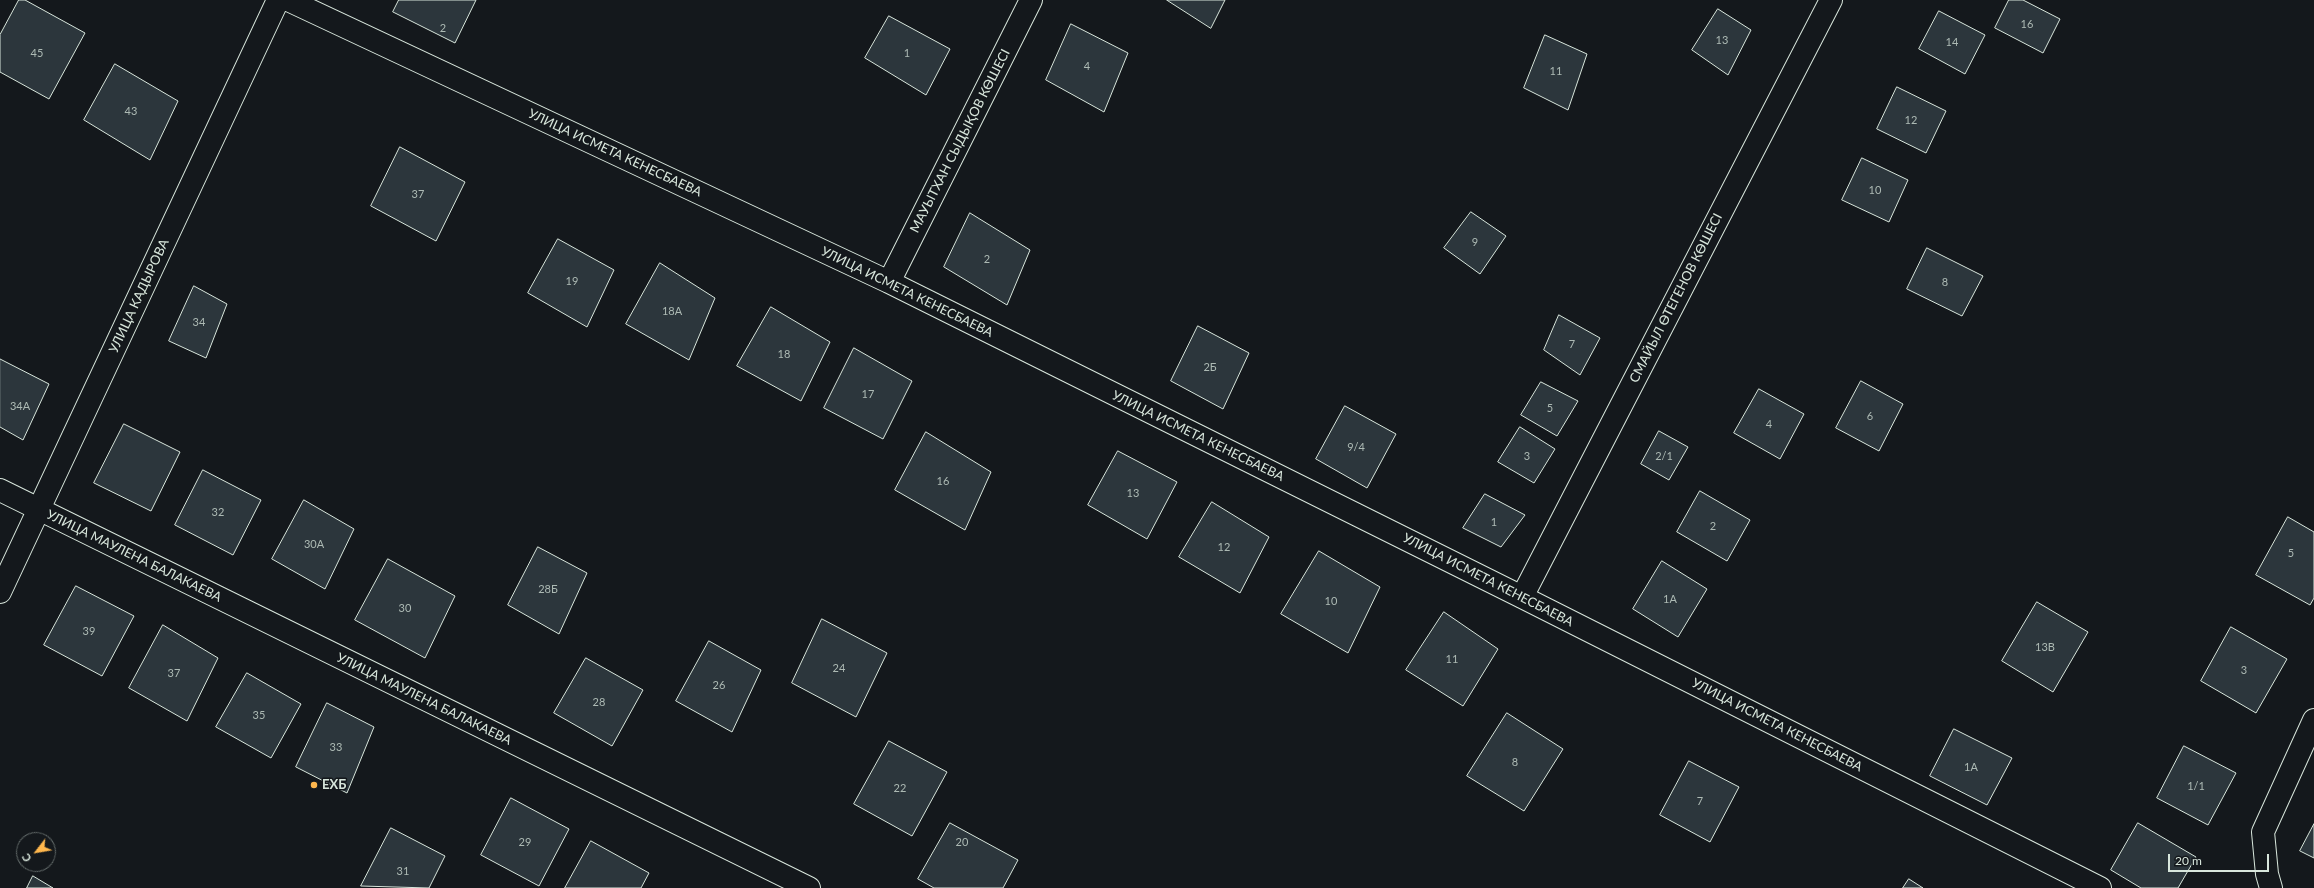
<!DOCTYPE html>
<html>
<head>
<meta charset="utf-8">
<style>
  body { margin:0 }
  #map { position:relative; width:2314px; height:888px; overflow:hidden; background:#14181c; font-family:Lato,sans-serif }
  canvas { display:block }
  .north { position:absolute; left:16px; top:832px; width:40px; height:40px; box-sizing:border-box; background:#14181c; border:1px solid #626a69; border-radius:50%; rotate:239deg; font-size:11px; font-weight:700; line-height:16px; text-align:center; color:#d8e6dc }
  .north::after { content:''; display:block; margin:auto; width:14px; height:18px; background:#ffb74d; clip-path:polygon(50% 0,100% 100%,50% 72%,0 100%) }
  .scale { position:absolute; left:2168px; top:854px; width:101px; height:18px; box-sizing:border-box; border:2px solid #d8e6dc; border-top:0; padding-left:5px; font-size:12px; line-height:14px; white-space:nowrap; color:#d8e6dc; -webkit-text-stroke:3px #14181c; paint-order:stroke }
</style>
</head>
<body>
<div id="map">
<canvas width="2314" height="888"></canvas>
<div class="north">С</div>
<div class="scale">20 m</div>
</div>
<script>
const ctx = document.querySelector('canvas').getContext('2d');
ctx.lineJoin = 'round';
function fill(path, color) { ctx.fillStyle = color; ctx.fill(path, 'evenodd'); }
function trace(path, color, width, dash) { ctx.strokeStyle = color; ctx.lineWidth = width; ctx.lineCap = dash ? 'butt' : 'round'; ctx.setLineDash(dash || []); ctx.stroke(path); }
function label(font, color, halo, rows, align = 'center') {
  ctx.font = font + ' Lato,sans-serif'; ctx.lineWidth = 3; ctx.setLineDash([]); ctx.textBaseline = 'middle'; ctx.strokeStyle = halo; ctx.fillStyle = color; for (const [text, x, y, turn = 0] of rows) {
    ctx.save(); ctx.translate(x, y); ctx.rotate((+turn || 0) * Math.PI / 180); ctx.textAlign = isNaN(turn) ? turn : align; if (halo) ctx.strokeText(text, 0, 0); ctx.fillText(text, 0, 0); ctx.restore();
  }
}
const building = new Path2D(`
  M19,0H25L85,33L49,99L0,72V35Z
  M399,0H476L455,43L393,12Z
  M1167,0H1225L1211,28Z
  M2009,0H2023L2060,19L2043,53L1995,28Z
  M1718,9L1751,30L1728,75L1692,50Z
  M1939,11L1985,35L1965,74L1919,49Z
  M889,16L950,49L926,95L865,58Z
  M1071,24L1128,53L1104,112L1046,80Z
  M1545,35L1587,54L1568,110L1524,88Z
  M115,64L178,101L150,160L84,120Z
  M1897,87L1946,111L1926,153L1877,129Z
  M400,147L465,182L436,241L371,206Z
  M1862,158L1908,180L1889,222L1842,200Z
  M1471,212L1506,236L1480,274L1444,248Z
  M970,213L1030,250L1007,305L944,267Z
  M558,239L614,270L587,327L528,293Z
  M1927,248L1983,276L1962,316L1907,289Z
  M660,263L715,298L689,360L626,324Z
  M194,286L227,304L206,358L169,341Z
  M771,307L830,342L801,401L737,366Z
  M1559,315L1600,338L1580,375L1544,350Z
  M1198,326L1249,353L1223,409L1171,381Z
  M854,348L912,381L883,439L824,408Z
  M0,359L49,384L23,440L0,427Z
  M1861,381L1903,404L1879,451L1836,428Z
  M1541,382L1578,401L1557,436L1521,415Z
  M1759,389L1804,414L1780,459L1734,433Z
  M1345,406L1396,434L1367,488L1316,459Z
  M124,424L180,452L151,511L94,483Z
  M1520,427L1555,449L1534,483L1498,462Z
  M1659,431L1688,447L1669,480L1641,464Z
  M926,432L991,472L965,530L895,490Z
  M1118,451L1177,482L1147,539L1088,505Z
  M203,470L261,500L233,555L175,525Z
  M1700,491L1750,520L1727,561L1677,532Z
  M1485,494L1525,515L1501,547L1463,528Z
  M304,500L354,529L325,589L272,559Z
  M1212,502L1269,537L1240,593L1179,557Z
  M2288,517L2314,532V598L2310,605L2256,575Z
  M538,547L587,573L559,634L508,605Z
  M1319,551L1380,587L1348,653L1281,614Z
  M388,559L455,596L425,658L355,620Z
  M1662,561L1707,589L1678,637L1633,609Z
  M76,586L134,616L102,676L44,645Z
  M2037,602L2088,632L2053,692L2002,661Z
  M1444,612L1498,649L1463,706L1406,670Z
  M822,619L887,653L856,717L792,683Z
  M163,625L218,658L187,721L129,688Z
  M2231,627L2287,659L2256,713L2201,681Z
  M709,641L761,670L732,732L676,701Z
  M586,658L643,690L612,746L554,713Z
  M247,673L301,704L271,758L216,727Z
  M327,703L374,727L347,793L296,767Z
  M1507,713L1563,749L1524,811L1467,776Z
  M1954,729L2012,758L1987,805L1930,776Z
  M889,741L947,772L912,836L854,804Z
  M2184,746L2236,773L2208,825L2157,798Z
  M1689,761L1739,787L1710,842L1660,815Z
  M511,798L569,829L539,886L481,855Z
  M950,823L1018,860L1003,888H934L918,879Z
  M2138,823L2196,857L2178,888H2141L2111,870Z
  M2314,824V858L2300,851Z
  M391,828L445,856L429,888L361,886Z
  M591,841L649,873L641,888H565Z
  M33,876L53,888H27Z
  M1909,879L1923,888H1903Z`);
fill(building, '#2c363c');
trace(building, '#d8e6dc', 1);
const minor = new Path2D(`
  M288,0L889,282L1522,597L2100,888
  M889,282L1031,0
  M0,490L809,888
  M0,592L278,0
  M1522,597L1831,0
  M2271,888L2267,874L2263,832L2314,720`);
trace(minor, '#d8e6dc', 24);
trace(minor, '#14181c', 22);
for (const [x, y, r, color] of [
  [314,785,4,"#ffb74d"]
]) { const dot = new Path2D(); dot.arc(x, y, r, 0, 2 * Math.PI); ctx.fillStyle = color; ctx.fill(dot); trace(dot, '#14181c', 1.5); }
label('11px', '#adbab4', null, [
  ["16",2027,24],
  ["2",443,28],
  ["13",1722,40],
  ["14",1952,42],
  ["45",37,53],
  ["1",907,53],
  ["4",1087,66],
  ["11",1556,71],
  ["43",131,111],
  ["12",1911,120],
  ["10",1875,190],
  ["37",418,194],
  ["9",1475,242],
  ["2",987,259],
  ["19",572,281],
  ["8",1945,282],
  ["18А",672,311],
  ["34",199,322],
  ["7",1572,344],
  ["18",784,354],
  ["2Б",1210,367],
  ["17",868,394],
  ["34А",20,406],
  ["5",1550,408],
  ["6",1870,416],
  ["4",1769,424],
  ["9/4",1356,447],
  ["3",1527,456],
  ["2/1",1664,456],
  ["16",943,481],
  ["13",1133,493],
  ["32",218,512],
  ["1",1494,522],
  ["2",1713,526],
  ["30А",314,544],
  ["12",1224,547],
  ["5",2291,553],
  ["28Б",548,589],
  ["1А",1670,599],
  ["10",1331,601],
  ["30",405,608],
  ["39",89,631],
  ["13В",2045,647],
  ["11",1452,659],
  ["24",839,668],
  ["3",2244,670],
  ["37",174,673],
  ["26",719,685],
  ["28",599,702],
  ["35",259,715],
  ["33",336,747],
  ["8",1515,762],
  ["1А",1971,767],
  ["1/1",2196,786],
  ["22",900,788],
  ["7",1700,801],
  ["29",525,842],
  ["20",962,842],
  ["31",403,871]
]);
label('13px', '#d8e6dc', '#14181c', [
  ["МАУЫТХАН СЫДЫҚОВ КӨШЕСІ",960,141,-63],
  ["УЛИЦА ИСМЕТА КЕНЕСБАЕВА",615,153,25],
  ["УЛИЦА ИСМЕТА КЕНЕСБАЕВА",907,292,26],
  ["УЛИЦА КАДЫРОВА",139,296,-65],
  ["СМАЙЫЛ ӨТЕГЕНОВ КӨШЕСІ",1676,298,-63],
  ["УЛИЦА ИСМЕТА КЕНЕСБАЕВА",1198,436,26],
  ["УЛИЦА МАУЛЕНА БАЛАКАЕВА",134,556,26],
  ["УЛИЦА ИСМЕТА КЕНЕСБАЕВА",1488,580,27],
  ["УЛИЦА МАУЛЕНА БАЛАКАЕВА",424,699,26],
  ["УЛИЦА ИСМЕТА КЕНЕСБАЕВА",1777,725,27]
]);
label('bold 13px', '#d8e6dc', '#14181c', [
  ["ЕХБ",322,785]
], 'left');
</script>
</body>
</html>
